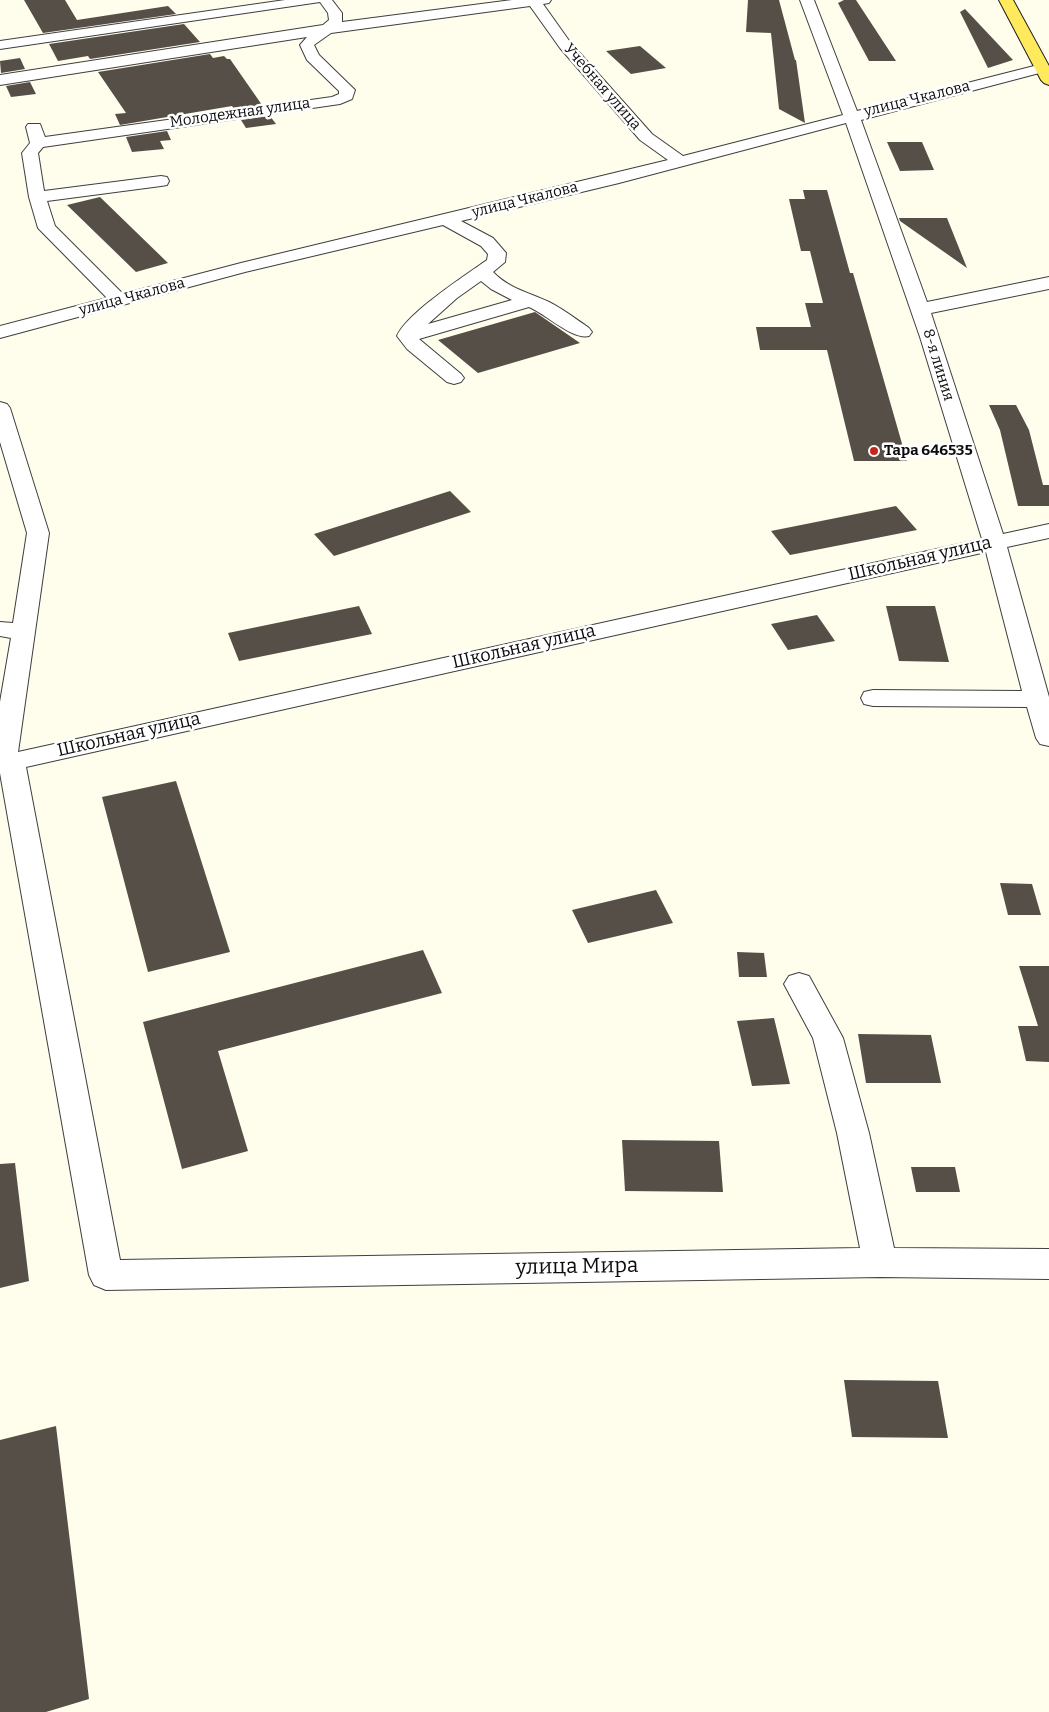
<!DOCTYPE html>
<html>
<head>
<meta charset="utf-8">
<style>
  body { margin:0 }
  canvas { display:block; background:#fffdec }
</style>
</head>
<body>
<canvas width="1049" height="1712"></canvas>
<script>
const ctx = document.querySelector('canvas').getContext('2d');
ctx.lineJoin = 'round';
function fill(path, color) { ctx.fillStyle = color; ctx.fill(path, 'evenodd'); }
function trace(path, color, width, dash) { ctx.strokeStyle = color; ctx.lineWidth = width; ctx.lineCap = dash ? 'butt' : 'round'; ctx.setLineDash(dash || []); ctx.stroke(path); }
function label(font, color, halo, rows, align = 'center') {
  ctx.font = font + ' Bitter,serif'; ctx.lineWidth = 5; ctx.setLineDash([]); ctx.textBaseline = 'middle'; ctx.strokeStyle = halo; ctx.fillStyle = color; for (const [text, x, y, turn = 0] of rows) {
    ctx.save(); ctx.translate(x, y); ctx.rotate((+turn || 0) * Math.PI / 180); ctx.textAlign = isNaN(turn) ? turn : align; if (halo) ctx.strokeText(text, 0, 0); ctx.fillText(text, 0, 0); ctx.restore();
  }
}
fill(new Path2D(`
  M24,0H65L77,20L168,6L176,14L43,33Z
  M748,0H779L795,60H796L805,123L779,109L771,33L746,32Z
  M844,0H856L896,61H869L838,3Z
  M965,9L1013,60L988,68L960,12Z
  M184,24L200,42L90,59L88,56L58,61L49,44Z
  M640,46L666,68L631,74L606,51Z
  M210,54L213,58L224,56L227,59H230L262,105L234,109L232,106L120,125L115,114L126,113L98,72Z
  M20,58L25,69L1,73L0,61Z
  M30,82L36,94L11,97L6,86Z
  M270,116L276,124L246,128L241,120Z
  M167,131L171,140L160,141L164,149L132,152L126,137Z
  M887,142H922L934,170L900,171Z
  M803,190H827L850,273H853L907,461H854L827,350H760L756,327H811L805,303H823L810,251H801L789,199H805Z
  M100,197L168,263L136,272L67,205Z
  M899,218H947L967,268L900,221Z
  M535,312L580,343L478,373L438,340Z
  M989,405H1016L1029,430L1043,485H1049V506H1018L1000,430Z
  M450,491L471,512L334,556L314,534Z
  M896,506L917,530L790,555L771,531Z
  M359,606L372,634L239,661L228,633Z
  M886,606H935L949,662L899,661Z
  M817,615L835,641L788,650L771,624Z
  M176,781L230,952L148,972L102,797Z
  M1000,883L1032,884L1041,915H1008Z
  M656,890L673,923L588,943L572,910Z
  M423,950L442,993L218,1051L248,1151L182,1169L143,1022Z
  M737,952L764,953L767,977H739Z
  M1019,966H1049V1062L1026,1061L1018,1026H1038Z
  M774,1018L790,1084L752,1086L737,1021Z
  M858,1034L931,1035L941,1083H866Z
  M622,1140L719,1141L723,1192L625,1191Z
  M15,1163L29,1281L0,1288V1164Z
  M911,1167H955L960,1192H916Z
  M844,1380L938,1381L948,1438L852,1437Z
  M56,1426L89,1699L46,1712H0V1440Z`), '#564f48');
const minor = new Path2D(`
  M285,0H332L342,13V22L512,0H551L549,3L543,4L570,42L652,134L683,156L843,115L800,0H814L857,111L1042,64L1047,65L1049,69L1047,71L861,120L927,302L1049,277V289L931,313L1003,534L1049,524V538L1007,547L1049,697V746L1040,744L1036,738L1027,707L873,706L864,704L861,698L864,692L873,690L1022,691L986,552L26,767L120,1260L860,1248L837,1133L813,1038L784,984L789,976L799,973L809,976L843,1038L869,1133L894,1248L1049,1249V1279L880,1277L106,1290L94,1285L89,1275L0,773V702L11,638L0,636V622L13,623L27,533L0,442V402L7,404L10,408L49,533L18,752L982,539L920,337L846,123L619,183L461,221L493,238L506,253L505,262L493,272C508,288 530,293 549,302C563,309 576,319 589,328L592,332L589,336C572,340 546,314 529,307L419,339L461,374L464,378L461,382L454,384L447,382L407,349L397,336C407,313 466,275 487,260L488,254L481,246L443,225L245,272L0,338V326L107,298L38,228L29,197L22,153L30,143L26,127L28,124H40L45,137L332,97L339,94V91L307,60L300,45L307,37L0,85V75L323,25L329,20L328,13L320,2L0,49V41ZM530,6L560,48L640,140L668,160L241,263L123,294L55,226L47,201L161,186L167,185L169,181L167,177L161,176L44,191L38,153L43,147L340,104L352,99L355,90L319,55L314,45L331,33ZM481,281L491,289L512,300L428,324L457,298Z`);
const major = new Path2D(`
  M999,0H1013L1049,66V85L1044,83L1041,80Z`);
trace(minor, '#3f3f3f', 2);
trace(major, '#1d1d1d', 2);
fill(minor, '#fff');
fill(major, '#ffe95c');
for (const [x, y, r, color] of [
  [874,451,5,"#c5261c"]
]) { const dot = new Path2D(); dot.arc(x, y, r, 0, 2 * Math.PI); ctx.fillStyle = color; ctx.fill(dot); trace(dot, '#fff', 2); }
label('15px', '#0c0c0c', '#fff', [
  ["Учебная улица",602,87,49],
  ["улица Чкалова",917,99,-14],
  ["Молодежная улица",240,113,-8],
  ["улица Чкалова",525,200,-14],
  ["улица Чкалова",132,297,-15],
  ["8-я линия",938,365,73]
]);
label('bold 15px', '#0c0c0c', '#fff', [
  ["Тара 646535",884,451]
], 'left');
label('18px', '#0c0c0c', '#fff', [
  ["Школьная улица",920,559,-13],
  ["Школьная улица",524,647,-13],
  ["Школьная улица",129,735,-13]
]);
label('21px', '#0c0c0c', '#fff', [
  ["улица Мира",577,1267,-1]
]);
</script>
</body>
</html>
